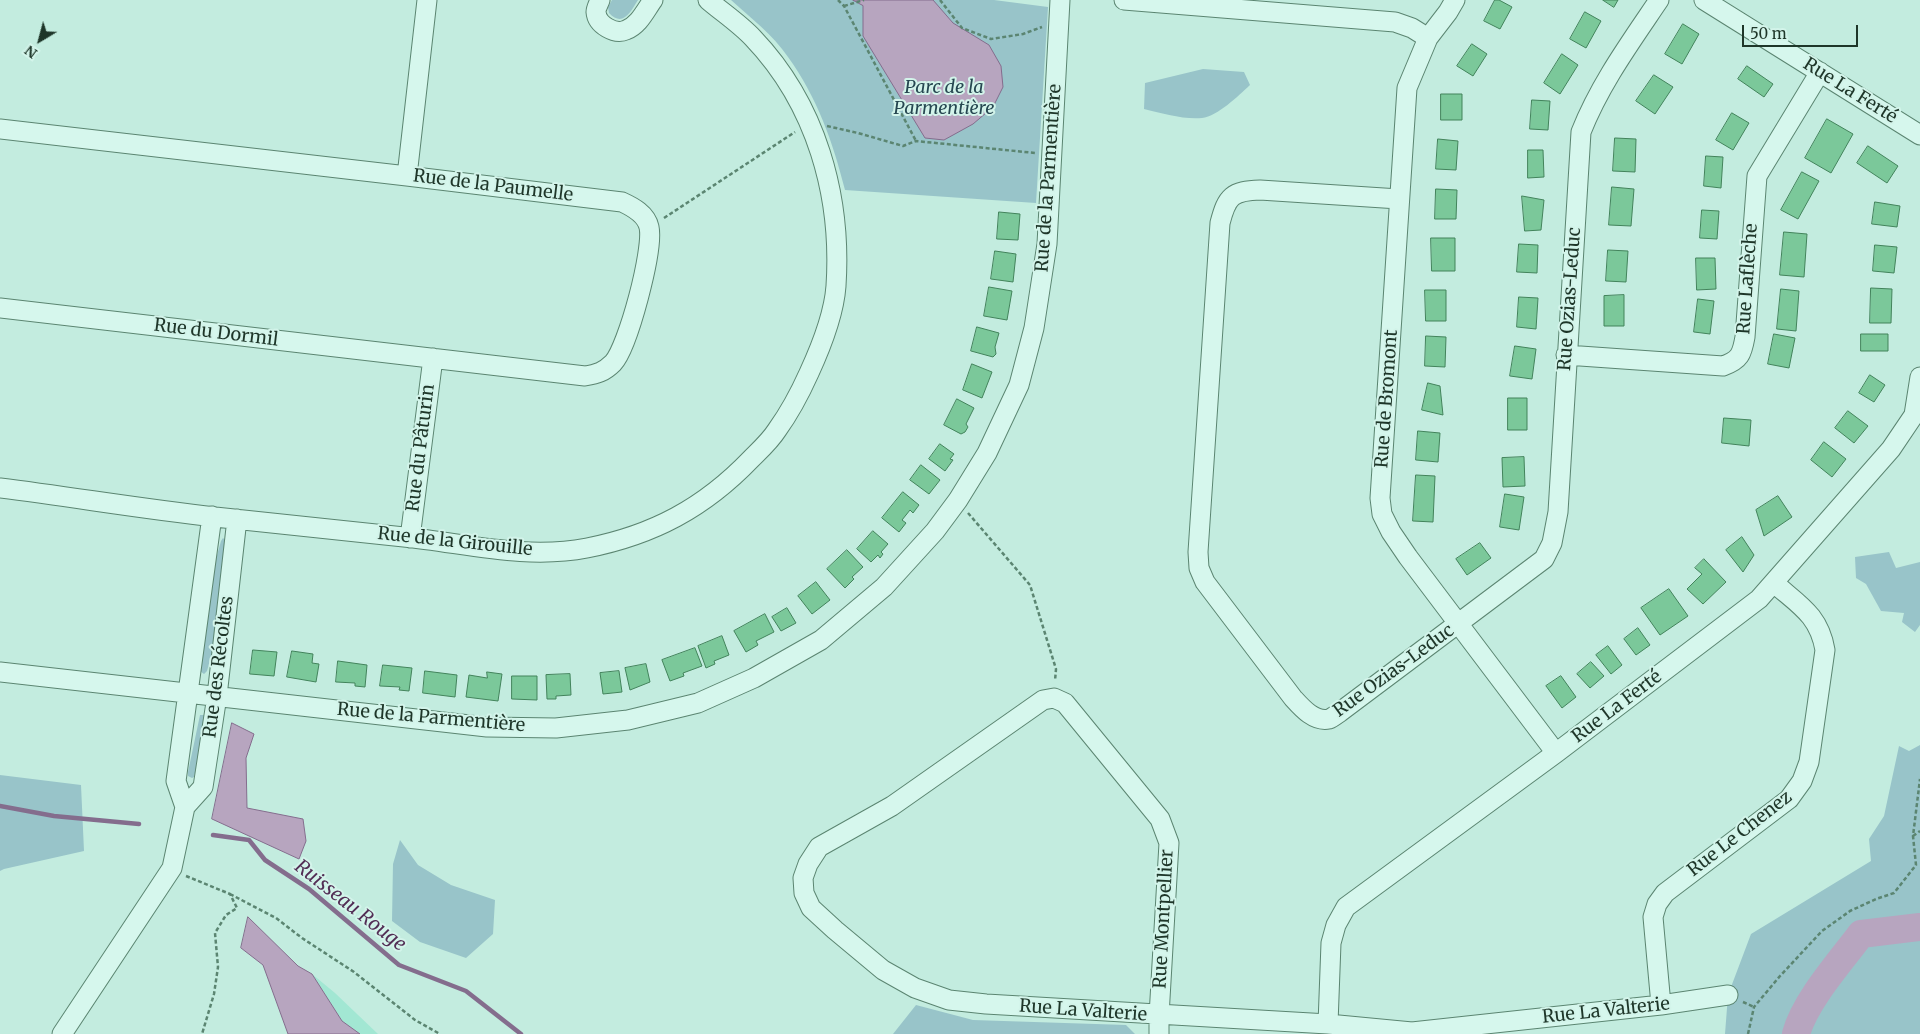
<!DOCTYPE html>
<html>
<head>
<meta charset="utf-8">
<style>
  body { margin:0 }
  #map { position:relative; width:1920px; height:1034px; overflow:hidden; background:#c3ecdf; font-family:Merriweather,serif }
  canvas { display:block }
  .north { position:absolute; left:15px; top:15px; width:50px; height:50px; -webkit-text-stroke:4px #d3f4ea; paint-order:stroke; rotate:217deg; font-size:14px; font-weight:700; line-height:20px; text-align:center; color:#1e3629 }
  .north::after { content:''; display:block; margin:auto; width:18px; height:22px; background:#1e3629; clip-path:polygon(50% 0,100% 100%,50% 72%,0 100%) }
  .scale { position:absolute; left:1742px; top:25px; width:116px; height:22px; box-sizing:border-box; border:2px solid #1e3629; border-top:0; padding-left:6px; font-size:15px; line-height:18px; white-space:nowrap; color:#1e3629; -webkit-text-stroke:4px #d3f4ea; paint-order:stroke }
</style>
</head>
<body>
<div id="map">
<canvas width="1920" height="1034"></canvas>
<div class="north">N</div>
<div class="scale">50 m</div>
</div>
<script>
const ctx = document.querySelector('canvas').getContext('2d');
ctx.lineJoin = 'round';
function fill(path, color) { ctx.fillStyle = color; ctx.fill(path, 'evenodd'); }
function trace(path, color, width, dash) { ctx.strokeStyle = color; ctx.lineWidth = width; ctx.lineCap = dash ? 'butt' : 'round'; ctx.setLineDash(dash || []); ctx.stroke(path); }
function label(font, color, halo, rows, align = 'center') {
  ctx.font = font + ' Merriweather,serif'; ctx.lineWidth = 4; ctx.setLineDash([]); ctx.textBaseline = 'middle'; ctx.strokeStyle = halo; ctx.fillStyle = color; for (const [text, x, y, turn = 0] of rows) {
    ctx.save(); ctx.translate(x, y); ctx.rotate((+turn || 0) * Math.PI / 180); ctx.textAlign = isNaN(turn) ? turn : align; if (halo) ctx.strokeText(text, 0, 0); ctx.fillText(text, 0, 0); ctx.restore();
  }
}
fill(new Path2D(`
  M612,0H638C631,11 623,28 609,13L608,7Z
  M731,0H994L1048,7L1036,203L845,190C833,142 817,97 788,57C773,35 751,18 731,0Z
  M1203,69L1244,72L1250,85C1238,96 1218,116 1202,118C1185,120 1161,113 1144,109L1145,83Z
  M223,538L226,541L215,642L207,671L204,674L200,671L212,573L221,541Z
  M1889,552L1896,568L1920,562V625L1915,632L1902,622L1904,613L1881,611L1866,584L1856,578L1855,557Z
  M200,715H205L202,744L194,777L192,778L188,776V772Z
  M1920,745V1034H1725L1728,995L1751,934L1871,861L1869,839L1884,816L1899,746L1909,751Z
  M0,775L81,785L84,851L4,869L0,871Z
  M400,840L418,865L451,885L495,900L493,934L466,958L420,942L392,921L393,864Z
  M916,1005L973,1020L1126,1025L1135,1034H893Z`), '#98c4c9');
fill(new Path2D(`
  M312,974L335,993L378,1034H360L342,1021Z`), '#a2e7d3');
const water = new Path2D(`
  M853,0H933L953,23L989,45L1001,66L1003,87L993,107L973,124L944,140L925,138L863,36V6Z
  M232,723L254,734L246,758L247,808L303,819L306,841L299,859L212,819Z
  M248,917L298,966L312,974L342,1021L360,1034H288L263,965L241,948Z`);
fill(water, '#b7a5bf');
trace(water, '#846d8d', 1);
trace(new Path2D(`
  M0,806L54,816L139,824
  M213,835L249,840L265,860L309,889L399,965L466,991L521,1034`), '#846d8d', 4.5);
trace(new Path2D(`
  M1796,1034C1805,1001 1840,962 1861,934L1920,927`), '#b7a5bf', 28);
const building = new Path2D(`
  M1495,0H1499L1512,7L1500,29L1484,21Z
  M1603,0H1618L1614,7Z
  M1585,12L1601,21L1586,48L1570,39Z
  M1683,24L1699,34L1682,64L1665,54Z
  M1472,44L1487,54L1473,76L1457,66Z
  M1562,54L1578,65L1560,94L1544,83Z
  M1747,66L1773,84L1764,97L1738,79Z
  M1654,75L1673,87L1655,114L1636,101Z
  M1441,94H1462V120H1441Z
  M1532,100L1550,101L1548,130L1530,129Z
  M1732,113L1749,123L1733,150L1716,140Z
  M1827,119L1853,134L1831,173L1805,158Z
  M1615,138L1636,139L1635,172L1613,171Z
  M1438,139L1458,141L1456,170L1436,169Z
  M1868,146L1898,166L1887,183L1857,163Z
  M1528,150H1543L1544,177L1528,178Z
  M1706,156L1723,157L1721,188L1704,186Z
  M1802,172L1819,181L1798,219L1781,210Z
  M1612,187L1634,189L1631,226L1609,225Z
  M1436,189L1457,190L1456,219H1435Z
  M1522,196L1544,200L1541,230L1525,231Z
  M1875,202L1900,206L1897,227L1872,224Z
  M1702,210L1719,211L1717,239L1700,238Z
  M999,212L1020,214L1018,240L997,239Z
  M1784,232L1807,234L1804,277L1780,275Z
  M1431,238H1455V271H1432Z
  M1519,244L1538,245L1537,273L1517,272Z
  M1875,245L1897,247L1894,273L1873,271Z
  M1608,250L1628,251L1626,282L1606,281Z
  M995,251L1016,254L1013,282L991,279Z
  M1696,258H1715L1716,289L1697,290Z
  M989,287L1012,291L1007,320L984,316Z
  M1871,288L1892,289L1891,323H1870Z
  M1781,289L1799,291L1796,331L1777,329Z
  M1425,290H1446V321H1426Z
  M1624,295V326H1604V296Z
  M1519,297L1538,298L1536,329L1517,327Z
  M1698,299L1714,301L1710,334L1694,332Z
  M977,327L999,333L995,347L996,354L993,357L971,351Z
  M1774,334L1795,338L1789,368L1768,364Z
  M1861,334H1888V351H1861Z
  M1426,336L1446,337L1445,367L1425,366Z
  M1515,346L1536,349L1532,379L1510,376Z
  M972,364L992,372L982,398L963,390Z
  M1870,375L1885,385L1874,402L1859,393Z
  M1428,383L1440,386L1443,415L1422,410Z
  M1508,398H1527V430H1508Z
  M957,399L974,408L966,424L968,427L965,432L961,434L944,425Z
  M1848,411L1868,426L1854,443L1835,428Z
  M1724,418L1751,420L1749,446L1722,443Z
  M1418,431L1440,433L1438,462L1416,460Z
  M1824,442L1846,459L1832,477L1811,460Z
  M940,444L954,454L950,459L953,460L945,471L929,459Z
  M1524,457L1525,486L1503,487L1502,458Z
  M921,465L940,480L929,494L910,480Z
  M1416,475L1435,476L1433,522L1413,521Z
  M903,492L919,505L913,513L910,510L902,520L906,523L899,532L882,518Z
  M1505,494L1524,497L1519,530L1500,527Z
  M1778,496L1792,517L1764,536L1756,510Z
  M873,531L888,544L881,552L883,554L880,558L878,555L871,562L857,549Z
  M1742,537L1754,555L1743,572L1726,550Z
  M1480,543L1491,558L1467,575L1456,559Z
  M847,550L863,567L852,577L854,579L845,588L827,569Z
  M1704,559L1726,582L1703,604L1687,589L1702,574L1695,568Z
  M816,582L830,600L812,614L798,596Z
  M1669,589L1688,616L1660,635L1641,608Z
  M787,608L796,623L781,631L772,617Z
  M765,614L774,632L756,641L758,645L746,652L734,631Z
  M1638,628L1650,645L1636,655L1624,639Z
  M722,636L729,655L714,661L715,664L706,668L698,646Z
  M1608,646L1622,665L1611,674L1596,655Z
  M695,648L702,666L683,673L684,676L670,681L662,660Z
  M253,650L277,652L274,676L250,674Z
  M292,651L313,654L312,663L319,664L316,682L287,677Z
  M338,661L367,665L365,687L355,686V683L336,682Z
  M1591,662L1604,676L1590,688L1577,674Z
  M646,664L650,682L630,690L625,668Z
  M383,665L412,668L409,691L399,690L400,687L380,686Z
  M425,671L457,675L455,697L423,693Z
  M619,671L622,692L603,694L600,673Z
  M487,672L502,674L498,701L466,697L469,675L487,678Z
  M570,674L571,695L556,696V699H547L546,675Z
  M512,676H537V700L512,699Z
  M1561,676L1576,697L1562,708L1546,686Z`);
fill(building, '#7bc89a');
trace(building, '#42835b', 1);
const minor = new Path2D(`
  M600,0C599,3 596,8 596,12C597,25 615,35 626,30C639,25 645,11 653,0
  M1124,0L1395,22L1412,28L1428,38
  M1455,0L1448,12L1428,38L1407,88L1380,498L1382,514L1391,532L1408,557L1556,753
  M1704,0L1920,135
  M0,129L407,176L622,202C633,207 646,214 649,227C654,249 628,347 613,363C604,372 597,374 585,376L0,308
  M407,176L427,0
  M1399,199L1260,190C1232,191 1227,196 1220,223L1198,552L1199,568L1205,582L1293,698C1302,708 1314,722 1329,719C1332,718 1337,714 1340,712L1544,559L1552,543L1558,512L1581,132C1600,84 1630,43 1659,0
  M1566,355L1723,366C1740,360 1742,354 1745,337L1757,176L1820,72
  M0,488C72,497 143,509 215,517C278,524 341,530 404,537C465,543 525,560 587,548C653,535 704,508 751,459C760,450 770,441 777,430C790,412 800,393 809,373C821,347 834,314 836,286C842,195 816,104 753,38C740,24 722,12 708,0
  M410,538L433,358
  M0,672L487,727L556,728L628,720L698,703L754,678L821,640L884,587L935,531L958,500L987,453L1019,385L1034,328L1047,244L1060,0
  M185,807L176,781L212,516
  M1661,1005L1653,917L1657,904L1665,893L1789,799L1802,781L1809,762L1825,650C1819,615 1799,605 1774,583
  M1328,1024L1331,943L1336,925L1346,907L1556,753L1759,599L1891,449L1914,415L1920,377
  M62,1034L172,868L185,807L203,787L217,696L237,519
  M1159,1034V1016L1169,843L1160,819L1065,703L1054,698L1043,700L892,806L819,847L808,864L803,878L804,893L811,908L835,930L883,970L915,988L949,1000L986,1004L1328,1024L1412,1032L1661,1005L1728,995`);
trace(minor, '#5b8571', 21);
trace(new Path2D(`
  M838,0L844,6L916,141
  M940,0L962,28L991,39L1023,34L1042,27
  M844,6L864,0
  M827,126L858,133L903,146L916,141L1035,153
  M664,218L795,132
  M968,513L1030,585L1056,669L1055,681
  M1913,836L1920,831
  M186,876L230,894L237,908L226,915L215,933L218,967L214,994L202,1034
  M230,894L276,918L302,938L354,972L415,1020L440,1034
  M1743,1002L1754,1007
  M1748,1034L1754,1007L1780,976L1822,931L1850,911L1876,899L1894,893L1916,865L1913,836L1920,779`), '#5b8571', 2.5, [4, 2.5]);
trace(minor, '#d6f7ed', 19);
label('italic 18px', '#264751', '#d3f4ea', [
  ["Parc de la",944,88],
  ["Parmentière",944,109]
]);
label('18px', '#1e3629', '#d3f4ea', [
  ["Rue La Ferté",1850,91,32],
  ["Rue de la Parmentière",1049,178,-86],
  ["Rue de la Paumelle",493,186,7],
  ["Rue Laflèche",1748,279,-86],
  ["Rue Ozias-Leduc",1570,299,-86],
  ["Rue du Dormil",216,333,7],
  ["Rue de Bromont",1387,399,-86],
  ["Rue du Pâturin",421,448,-83],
  ["Rue de la Girouille",455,542,6],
  ["Rue des Récoltes",219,667,-83],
  ["Rue Ozias-Leduc",1394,671,-36],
  ["Rue La Ferté",1617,707,-37],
  ["Rue de la Parmentière",431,718,5],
  ["Rue Le Chenez",1740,834,-38],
  ["Rue Montpellier",1164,919,-87],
  ["Rue La Valterie",1083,1011,4],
  ["Rue La Valterie",1606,1011,-6]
]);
label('italic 19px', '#522e55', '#d3f4ea', [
  ["Ruisseau Rouge",350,906,38]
]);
</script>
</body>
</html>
